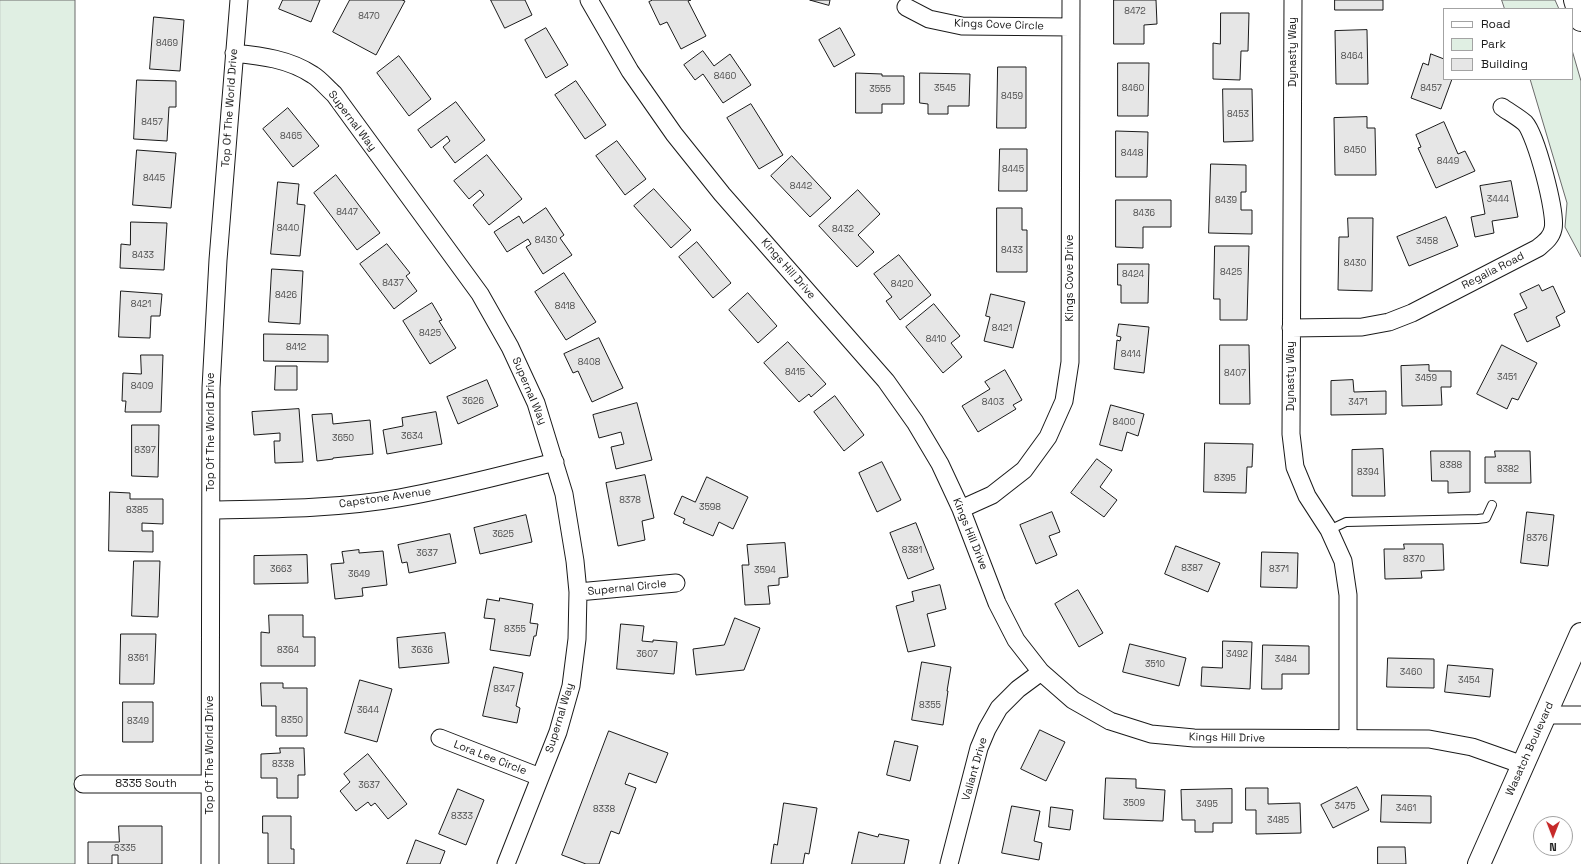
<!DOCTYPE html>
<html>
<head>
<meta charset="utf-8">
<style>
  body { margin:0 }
  #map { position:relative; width:1581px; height:864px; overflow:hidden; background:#fff; font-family:"Space Grotesk",sans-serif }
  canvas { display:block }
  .legend { position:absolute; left:1443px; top:8px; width:130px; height:72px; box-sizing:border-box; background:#fff; border:1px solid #a3a3a3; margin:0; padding:5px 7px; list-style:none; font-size:12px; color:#1a1a1a }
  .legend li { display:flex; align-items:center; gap:8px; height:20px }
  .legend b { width:20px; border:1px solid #a3a3a3 }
  .north { position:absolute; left:1533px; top:816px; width:40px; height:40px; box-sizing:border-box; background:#fff; border:1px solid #a3a3a3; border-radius:50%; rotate:180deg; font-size:11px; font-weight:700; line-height:16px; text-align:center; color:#1a1a1a }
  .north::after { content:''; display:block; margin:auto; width:14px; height:18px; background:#c62828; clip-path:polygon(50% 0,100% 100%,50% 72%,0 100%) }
</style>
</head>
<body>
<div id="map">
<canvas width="1581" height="864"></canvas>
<ul class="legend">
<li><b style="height:5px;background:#fff"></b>Road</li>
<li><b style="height:11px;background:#e0efe3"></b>Park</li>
<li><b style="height:11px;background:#e6e6e6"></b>Building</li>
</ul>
<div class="north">N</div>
</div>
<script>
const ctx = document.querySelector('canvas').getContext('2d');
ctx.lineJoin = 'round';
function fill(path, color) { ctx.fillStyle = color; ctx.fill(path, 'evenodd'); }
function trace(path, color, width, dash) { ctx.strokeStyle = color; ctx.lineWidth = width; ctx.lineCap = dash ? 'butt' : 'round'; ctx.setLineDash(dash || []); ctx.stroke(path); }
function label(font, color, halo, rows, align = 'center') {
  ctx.font = font + ' "Space Grotesk",sans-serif'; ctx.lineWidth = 3; ctx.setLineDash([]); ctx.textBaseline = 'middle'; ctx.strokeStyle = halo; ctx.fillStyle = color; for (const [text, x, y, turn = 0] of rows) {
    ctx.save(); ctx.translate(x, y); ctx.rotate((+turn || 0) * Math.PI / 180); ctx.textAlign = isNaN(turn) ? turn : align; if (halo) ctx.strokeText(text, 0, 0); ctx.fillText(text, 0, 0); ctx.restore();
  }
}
const green = new Path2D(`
  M0,0H75V864H0Z
  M1502,0H1555L1559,9H1505Z
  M1572,50L1581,81V257L1565,227L1567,203L1530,79H1572Z`);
fill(green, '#e0efe3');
trace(green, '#6a6a6a', 1);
const building = new Path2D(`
  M283,0H320L311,22L279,9Z
  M350,0H402L405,1L376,55L333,32Z
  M491,0H525L532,15L505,28Z
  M653,0H691L688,1L706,36L681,49L667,22L660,25L649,2Z
  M810,0H830L829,5Z
  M1114,0H1156L1157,24L1144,25V44H1114Z
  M1335,0H1383V10H1335Z
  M1221,13H1249L1248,51H1241L1240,80L1213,79V43L1220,44Z
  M154,17L184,20L180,71L150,69Z
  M546,28L568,65L546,78L525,40Z
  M840,28L855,55L834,67L819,40Z
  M1367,30L1368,84H1336L1335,31Z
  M703,51L714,66L730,54L751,85L723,103L703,74L695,80L684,65Z
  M1431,54L1444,59V79H1452L1441,109L1411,98L1423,63L1428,65Z
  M399,56L431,99L409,116L377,73Z
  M1118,63H1149L1148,116H1118Z
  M998,67H1026V128H997Z
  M856,73L882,74V76H904V104H882V113H856Z
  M920,73L970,74L969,106H948V114H928V104L920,103Z
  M137,80L176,81V107H169L167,141L134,139Z
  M576,81L606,125L585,139L555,95Z
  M1223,89H1252L1253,141L1224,142Z
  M456,102L485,140L455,163L443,147L450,141L447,136L431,148L418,130Z
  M751,104L783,155L759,169L727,118Z
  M288,108L319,146L293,167L263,129Z
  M1367,117V128H1375L1376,175H1335L1334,118Z
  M1444,122L1458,154L1465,151L1475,171L1436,188L1418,148L1421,147L1416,135Z
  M1116,131L1148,132L1147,177H1116Z
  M617,141L646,179L625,195L596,156Z
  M1000,149H1027V191H999Z
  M137,150L176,153L171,208L133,205Z
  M487,155L522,199L489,225L473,205L484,195L480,190L469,199L454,181Z
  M792,156L831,198L810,217L771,176Z
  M1211,164L1246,165V192H1241V210H1252V234L1209,233Z
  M336,175L380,233L357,250L314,193Z
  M1511,181L1518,217L1492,221L1494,233L1475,237L1471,217L1485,214L1480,186Z
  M278,182L299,184L297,204L305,205L300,256L271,254Z
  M654,189L691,230L671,248L634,206Z
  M858,190L880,214L858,235L874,252L857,267L819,226Z
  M1116,200H1171V227H1143V248L1116,247Z
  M546,208L564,235L560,238L572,255L543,274L526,247L531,244L528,239L507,252L494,232L519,216L523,223Z
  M997,208H1022V230H1027V272H997Z
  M1446,217L1458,246L1409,266L1397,237Z
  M1348,218H1373L1372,291L1338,290L1339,237H1348Z
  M131,222L167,223L164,270L120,268L121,244L130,245Z
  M697,242L731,283L713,298L679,257Z
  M387,244L410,273L406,276L417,291L394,309L360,264Z
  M1215,246H1249L1247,320H1220V299H1214Z
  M899,255L931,295L900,320L886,301L892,297L874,274Z
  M1118,264H1149L1148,303H1121V285H1118Z
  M272,269L303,271L300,324L269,322Z
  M564,273L596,322L566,340L535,292Z
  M1539,285L1542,291L1553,286L1565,312L1556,317L1560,326L1527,342L1514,314L1527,308L1520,294Z
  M121,291L162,294L160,316H151L150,338L119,337Z
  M748,293L777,326L758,343L729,310Z
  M991,294L1025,302L1013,348L984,341L990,317L986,316Z
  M432,303L442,320L439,321L456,348L430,364L403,321Z
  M934,304L960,336L951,343L962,357L943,373L906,327Z
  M1119,324L1149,327L1144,373L1114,369L1117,340L1120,341L1121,337L1117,336Z
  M264,334L328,335V362L264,361Z
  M599,338L623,388L592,402L578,371L573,373L564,354Z
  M788,342L826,384L811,397L809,394L799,402L764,363Z
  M1220,345H1249L1250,404H1220Z
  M1502,345L1537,363L1518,400L1512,398L1507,409L1477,394Z
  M141,355H163L161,412H125L126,401H122L123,373L141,374Z
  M1429,365V371H1451V387H1441L1442,405L1402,406L1401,366Z
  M276,366H297V390H275Z
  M1005,370L1022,400L1013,405L1016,409L978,432L962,406L990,389L985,382Z
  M487,380L498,406L458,424L447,397Z
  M1353,380L1354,392L1386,391V414L1331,415V381Z
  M835,396L864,435L844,451L814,412Z
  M637,403L652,460L616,469L611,447L624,444L621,432L599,438L593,415Z
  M1111,405L1144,414L1138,436L1127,432L1122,451L1100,445Z
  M299,409L303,462L275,463L274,441H280V433L254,435L252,412Z
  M436,412L442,444L387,454L383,430L403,426L402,418Z
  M332,414L333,424L370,420L373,454L333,458V459L317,461L312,415Z
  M132,425H159L158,477L132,476Z
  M1205,443L1253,444L1252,467H1247L1246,493L1204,492Z
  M1383,449L1385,496H1352V450Z
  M1431,451H1470V492L1448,493V481H1432Z
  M1495,451H1530L1531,483H1485V457H1495Z
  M1097,459L1112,470L1100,487L1117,500L1104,517L1071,493Z
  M882,462L901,500L877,512L859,473Z
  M645,475L654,518L642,521L645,540L618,546L606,483Z
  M707,477L748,497L733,529L719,522L713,536L683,523L685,519L674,514L682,496L695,502Z
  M110,492L130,493V499H163V524L142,523V531H153V552L109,551Z
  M1052,512L1060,532L1049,536L1057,555L1036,564L1020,525Z
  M1527,512L1554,515L1548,566L1521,563Z
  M526,515L532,542L480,554L474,528Z
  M916,523L934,569L908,579L890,533Z
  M450,534L456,563L409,573L407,562L402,563L398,545Z
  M785,543L788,577L779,578V585L768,586L770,604L745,605L742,565H749L747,545Z
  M1404,544H1443L1444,570L1421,571L1422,578L1385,579L1384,549H1404Z
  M1176,546L1220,563L1208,592L1165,574Z
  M359,550V553L383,551L387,585L362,588L363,596L335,599L331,564L344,563L342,552Z
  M1262,552L1298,553L1297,588L1261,587Z
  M307,555L308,583L254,584V556Z
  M134,561H160L158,617L132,616Z
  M940,585L946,609L927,614L935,646L908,652L896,606L914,601L912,592Z
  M1078,590L1103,633L1079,647L1055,604Z
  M500,598L533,604L530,623L538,624L536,636H534L530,656L490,650L495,619L484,618L487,599L499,601Z
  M269,615H303V637H315V666H261V632L269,633Z
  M735,618L760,628L744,670L696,675L693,649L724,645Z
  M621,624L644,626L642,641L653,642V640L677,642L674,674L617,669Z
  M445,633L449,663L399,668L397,638Z
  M121,634H156L154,684H120Z
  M1223,641L1252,642L1250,689L1201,686L1202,667L1222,668Z
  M1130,644L1186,658L1179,686L1123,672Z
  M1263,645L1309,646V674H1282V689H1262Z
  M1388,658L1434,659V688L1387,687Z
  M922,662L951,667L947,691H948L943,725L912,720Z
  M1448,665L1493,669L1490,697L1445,692Z
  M494,667L523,673L516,706L520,708L517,723L483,716Z
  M360,680L392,689L377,742L345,733Z
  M261,683H283V688H307V736H276V706H262Z
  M123,702H153V742H123Z
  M1040,730L1065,742L1046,781L1021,769Z
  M609,731L668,753L656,783L629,773L625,784L636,788L619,834L611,831L599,864H586L562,855Z
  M895,741L918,746L910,781L887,775Z
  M280,748H304L305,775H298V798H277V778H261V754L280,753Z
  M368,754L407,804L388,819L375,803L371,806L368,802L356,811L340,791L350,782L344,774Z
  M1106,778L1136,779V788L1165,790L1163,821L1104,819Z
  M1357,787L1369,810L1333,828L1321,805Z
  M1246,788H1268V804L1300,803L1301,833L1256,834V810H1246Z
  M458,789L484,800L466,845L439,834Z
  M1232,789V823H1213V832H1195V820H1182L1181,790Z
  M1382,795L1431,796V823L1381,822Z
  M784,803L817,808L809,854L805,853L803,864H771L774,844L777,845Z
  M1012,806L1040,811L1034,841L1042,843L1039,860L1002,853Z
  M1051,807L1073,810L1070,830L1049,827Z
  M263,816H291V849H294V864H268V833H263Z
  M119,826H162V864H118V855H112V864H88V842H119Z
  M859,832L878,837L879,834L909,840L904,864H852Z
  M416,840L445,851L440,864H407Z
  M1378,847H1405L1406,864H1378Z`);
fill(building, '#e6e6e6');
trace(building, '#1a1a1a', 1);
const lane = new Path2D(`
  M1329,530L1346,522L1478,519L1486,518L1492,505`);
const street = new Path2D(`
  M589,0L630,71L674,134L722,194L886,381L915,422L940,464L961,509L997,603L1016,640L1041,672L1073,700L1110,721L1151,734L1194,738L1429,739L1472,747L1523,765
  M1293,0L1291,434L1295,467L1307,496L1329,530L1343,561L1348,595V739
  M906,7L929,19L962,26L1071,27
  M234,53C262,56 289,59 313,75C321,80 327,88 334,94L480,294L510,347L536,403L564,494L575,561L578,592L577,639L571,686L558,732L506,864
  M1291,328L1362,327L1389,322L1412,313L1538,248C1545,242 1551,238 1553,229C1557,214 1536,135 1525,123C1518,117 1509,112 1502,107
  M961,509L992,495L1024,470L1048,437L1064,401L1070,362L1071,0
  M211,510C273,509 337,509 399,498C451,489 503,475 555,462
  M578,592L676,583
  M1545,715H1581
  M440,738L540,777
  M83,784H210
  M210,864L211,388L218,260L239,0
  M949,864L979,748L987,729L999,708L1018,689L1041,672`);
const primary = new Path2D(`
  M1575,0L1581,20
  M1479,864L1581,634`);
trace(lane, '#1a1a1a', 10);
trace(street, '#1a1a1a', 19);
trace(primary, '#1a1a1a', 24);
trace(lane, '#fff', 8);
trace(street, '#fff', 17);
trace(primary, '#fff', 22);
label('9px', '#4d4d4d', null, [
  ["8472",1135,12],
  ["8470",369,17],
  ["8469",167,44],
  ["8464",1352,57],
  ["8460",725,77],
  ["3545",945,89],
  ["8460",1133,89],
  ["8457",1431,89],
  ["3555",880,90],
  ["8459",1012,97],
  ["8453",1238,115],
  ["8457",152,123],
  ["8465",291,137],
  ["8450",1355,151],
  ["8448",1132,154],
  ["8449",1448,162],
  ["8445",1013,170],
  ["8445",154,179],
  ["8442",801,187],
  ["3444",1498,200],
  ["8439",1226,201],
  ["8447",347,213],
  ["8436",1144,214],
  ["8440",288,229],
  ["8432",843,230],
  ["8430",546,241],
  ["3458",1427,242],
  ["8433",1012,251],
  ["8433",143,256],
  ["8430",1355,264],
  ["8425",1231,273],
  ["8424",1133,275],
  ["8437",393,284],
  ["8420",902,285],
  ["8426",286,296],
  ["8421",141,305],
  ["8418",565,307],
  ["8421",1002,329],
  ["8425",430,334],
  ["8410",936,340],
  ["8412",296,348],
  ["8414",1131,355],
  ["8408",589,363],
  ["8415",795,373],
  ["8407",1235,374],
  ["3451",1507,378],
  ["3459",1426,379],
  ["8409",142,387],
  ["3626",473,402],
  ["8403",993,403],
  ["3471",1358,403],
  ["8400",1124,423],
  ["3634",412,437],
  ["3650",343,439],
  ["8397",145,451],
  ["8388",1451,466],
  ["8382",1508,470],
  ["8394",1368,473],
  ["8395",1225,479],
  ["8378",630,501],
  ["3598",710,508],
  ["8385",137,511],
  ["3625",503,535],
  ["8376",1537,539],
  ["8381",912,551],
  ["3637",427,554],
  ["8370",1414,560],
  ["8387",1192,569],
  ["3663",281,570],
  ["8371",1279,570],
  ["3594",765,571],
  ["3649",359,575],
  ["8355",515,630],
  ["8364",288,651],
  ["3636",422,651],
  ["3607",647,655],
  ["3492",1237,655],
  ["8361",138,659],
  ["3484",1286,660],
  ["3510",1155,665],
  ["3460",1411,673],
  ["3454",1469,681],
  ["8347",504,690],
  ["8355",930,706],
  ["3644",368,711],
  ["8350",292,721],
  ["8349",138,722],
  ["8338",283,765],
  ["3637",369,786],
  ["3509",1134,804],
  ["3495",1207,805],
  ["3475",1345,807],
  ["3461",1406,809],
  ["8338",604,810],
  ["8333",462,817],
  ["3485",1278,821],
  ["8335",125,849]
]);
label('11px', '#1a1a1a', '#fff', [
  ["Kings Cove Circle",999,25,2],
  ["Dynasty Way",1293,52,-90],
  ["Top Of The World Drive",230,108,-86],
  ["Supernal Way",352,121,53],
  ["Kings Hill Drive",788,269,49],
  ["Regalia Road",1493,271,-27],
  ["Kings Cove Drive",1070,278,-90],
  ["Dynasty Way",1291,376,-90],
  ["Supernal Way",529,391,67],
  ["Top Of The World Drive",211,432,-90],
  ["Capstone Avenue",385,498,-8],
  ["Kings Hill Drive",970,534,68],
  ["Supernal Circle",627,588,-6],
  ["Supernal Way",560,718,-73],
  ["Kings Hill Drive",1227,738,1],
  ["Wasatch Boulevard",1530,749,-66],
  ["Top Of The World Drive",210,755,-90],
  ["Lora Lee Circle",490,758,21],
  ["Valiant Drive",975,769,-74],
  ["8335 South",146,784]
]);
</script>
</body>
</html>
